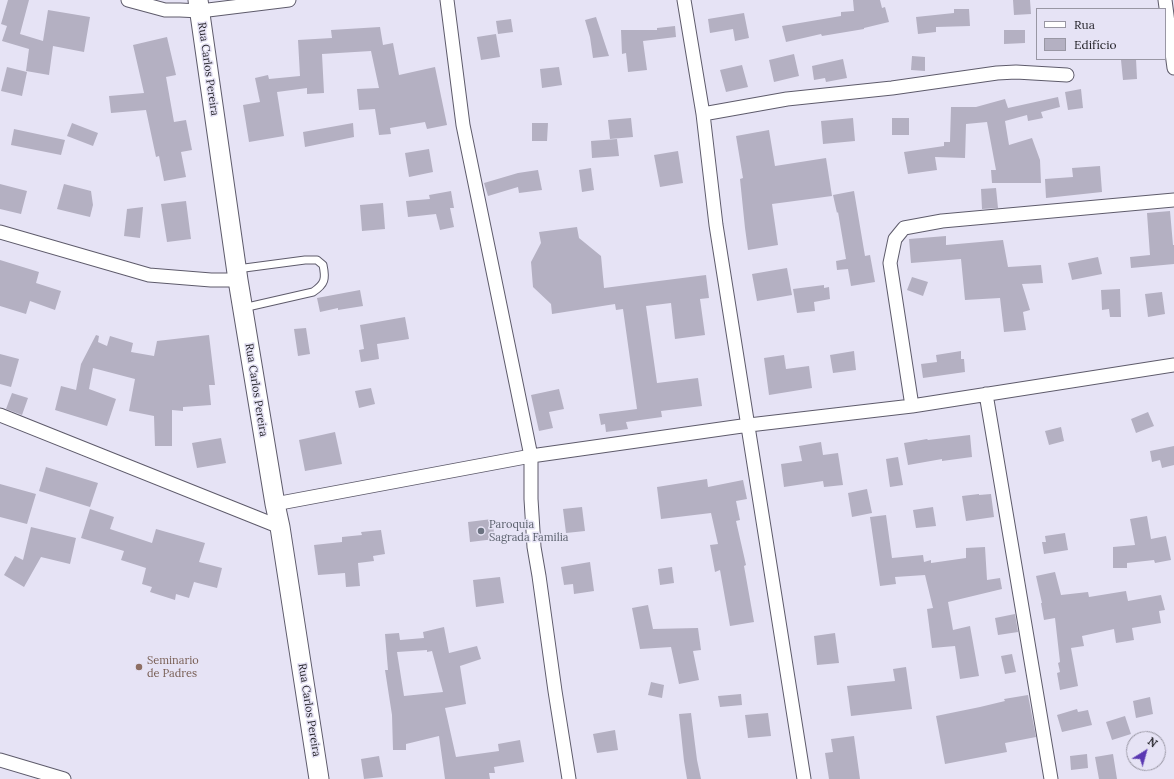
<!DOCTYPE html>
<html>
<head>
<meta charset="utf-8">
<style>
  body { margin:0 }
  #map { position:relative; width:1174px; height:779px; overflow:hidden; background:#e6e3f5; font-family:Lora,serif }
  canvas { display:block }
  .legend { position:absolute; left:1036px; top:8px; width:130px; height:52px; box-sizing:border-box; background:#e6e3f5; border:1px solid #9997a4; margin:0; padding:5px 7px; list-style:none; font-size:12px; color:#26252b }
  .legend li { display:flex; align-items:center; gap:8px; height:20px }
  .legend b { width:20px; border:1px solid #9997a4 }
  .north { position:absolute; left:1126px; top:731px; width:40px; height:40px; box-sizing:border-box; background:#e6e3f5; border:1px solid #9997a4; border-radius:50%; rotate:37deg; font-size:11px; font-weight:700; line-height:16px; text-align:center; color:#26252b }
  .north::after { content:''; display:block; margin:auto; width:14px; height:18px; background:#5b39b2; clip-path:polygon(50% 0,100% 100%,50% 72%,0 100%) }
</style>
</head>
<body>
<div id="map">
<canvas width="1174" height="779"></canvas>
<ul class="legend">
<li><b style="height:5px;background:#fff"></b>Rua</li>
<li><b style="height:11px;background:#b4b0c2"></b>Edifício</li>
</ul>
<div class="north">N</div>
</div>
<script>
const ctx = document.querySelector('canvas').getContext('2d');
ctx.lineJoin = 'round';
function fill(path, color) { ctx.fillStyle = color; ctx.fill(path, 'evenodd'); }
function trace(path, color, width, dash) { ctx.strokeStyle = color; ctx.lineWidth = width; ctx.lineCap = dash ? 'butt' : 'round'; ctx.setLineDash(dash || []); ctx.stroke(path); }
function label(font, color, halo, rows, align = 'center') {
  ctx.font = font + ' Lora,serif'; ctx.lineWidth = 3; ctx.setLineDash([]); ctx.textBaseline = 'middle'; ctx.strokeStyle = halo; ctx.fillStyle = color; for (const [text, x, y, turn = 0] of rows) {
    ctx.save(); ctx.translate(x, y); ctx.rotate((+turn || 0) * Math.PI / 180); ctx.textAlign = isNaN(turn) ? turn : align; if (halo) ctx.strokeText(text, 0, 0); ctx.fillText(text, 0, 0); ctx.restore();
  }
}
fill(new Path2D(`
  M8,0H29L20,34L43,41L48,10L90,17L84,52L53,46L49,75L26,71L29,49L2,41L7,26L1,24Z
  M853,0H880L882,8L885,7L889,22L864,28V29L822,36L821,34L786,42L782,26L841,16V12L854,11Z
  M1013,0H1030L1031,14L1014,15Z
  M954,9H969L970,26L936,27V32L918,34L916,17L954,13Z
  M744,13L749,38L735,41L733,29L710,33L708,19Z
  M596,17L609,56L593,58L590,37L585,20Z
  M511,19L513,32L498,34L496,21Z
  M675,26L676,37L643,41L647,70L628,72L626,53L622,54L621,30H657V28Z
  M380,27L383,45L393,43L399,75L435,67L447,125L427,129L425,122L390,128L391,134L379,135L375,109L359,110L357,89L379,88L371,51L322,54L324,93L307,94V88L277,92L284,136L249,142L243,105L260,102L255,78L268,75L269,79L300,76L298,40L332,38L331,30Z
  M1004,30H1025V43L1004,44Z
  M496,34L500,57L481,60L477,37Z
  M167,37L176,75L166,77L174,122L186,120L192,150L181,152L186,177L164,181L159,156L156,157L146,110L111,113L109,96L144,93L133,45Z
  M794,54L799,76L774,82L769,60Z
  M912,56L925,57V71L911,70Z
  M843,59L847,78L826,82L825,78L814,80L812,66Z
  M1136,59L1137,79L1123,80L1121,60Z
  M742,65L748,87L726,92L720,70Z
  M7,67L27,72L22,96L1,91Z
  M559,67L562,85L542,88L540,69Z
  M1081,89L1083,108L1068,110L1065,92Z
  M1058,97L1060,107L1041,112L1043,118L1028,121L1027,115L1005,121L1009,145L1032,138L1040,160L1041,183H992L991,170H996L987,122L966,124L965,158L935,157L937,170L908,174L904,152L944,146V142H950L951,107H976L1005,99L1008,108Z
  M631,118L633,137L610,139L608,120Z
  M853,118L855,141L823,144L821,121Z
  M892,118H909V135H892Z
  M72,123L98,133L93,146L67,136Z
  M353,123L354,137L305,147L303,132Z
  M532,123H548L547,141H532Z
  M14,129L65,140L61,155L11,145Z
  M769,130L775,166L826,158L832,196L772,204L778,245L748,250L745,228L740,179L743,178L736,136Z
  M617,139L619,156L592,158L591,141Z
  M429,149L433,172L409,177L405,153Z
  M678,151L683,183L660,187L654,155Z
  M1100,166L1102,192L1046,198L1045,179L1073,177L1072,168Z
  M591,168L594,190L582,192L579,170Z
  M538,170L542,190L519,193L518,187L488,196L484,183L518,173Z
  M0,184L27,191L21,214L0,209Z
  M64,184L91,191L93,205L90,217L57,209Z
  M996,188L998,208L982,209L981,189Z
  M451,191L454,208H450L454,227L440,230L436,214L408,217L406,201L430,199L429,195Z
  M854,191L865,256L870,255L875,282L851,286L848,269L837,270L836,261L846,259L838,212L837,213L833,195Z
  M186,201L191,239L167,242L161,204Z
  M383,203L385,229L362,231L360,205Z
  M143,207L140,238L124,236L127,209Z
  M1170,211L1173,245H1174V264L1131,268L1130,257L1150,255L1147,213Z
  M577,227L579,238L601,256L604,288L706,275L709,298L700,299L705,335L675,339L671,303L646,306L657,383L698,378L702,406L661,411L662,417L626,422L628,429L606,432L605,424L601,425L599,414L637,409L623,309L616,310L615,304L552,314L551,304L533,287L531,262L541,243L539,232Z
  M946,236V245L1003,240L1008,267L1041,265L1043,283L1022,284L1030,310L1023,312L1026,330L1004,332L1000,298L965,300L961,259L911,263L909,239Z
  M1098,257L1102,274L1072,280L1068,263Z
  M0,260L39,272L36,283L61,291L55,310L30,301L26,314L0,306Z
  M787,268L792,295L757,301L752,274Z
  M912,277L928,282L923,296L907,290Z
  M824,285V288L829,287L830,299L814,302L815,311L797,313L793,289Z
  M1120,289L1121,317H1110L1109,309L1102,310L1101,290Z
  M360,290L363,306L338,310V308L320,312L317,298Z
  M1162,292L1165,314L1148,317L1145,294Z
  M405,317L409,339L377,344L379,359L361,362L359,350L364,349L360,325Z
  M306,328L310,354L298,356L294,329Z
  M96,335L99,336L98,342L107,346L110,336L133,343L131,352L154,356L157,341L209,335L215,385H209L211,405L183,407V411L172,410V446H155L154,416L129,411L135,379L93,368L89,389L116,399L107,426L55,410L61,386L76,390L81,364Z
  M854,351L856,370L833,373L830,355Z
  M961,351V359H964L965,372L923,378L921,364L937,362L936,355Z
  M0,354L19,359L11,387L0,384Z
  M784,355L786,369L809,366L812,388L769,395L764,358Z
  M371,388L375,404L359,408L355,391Z
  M559,389L564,409L549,412L553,428L539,431L531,395Z
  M12,393L28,398L22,415L6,409Z
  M1148,412L1154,426L1136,433L1131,419Z
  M1061,427L1064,441L1049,445L1045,431Z
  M335,432L342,464L305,471L299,440Z
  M970,435L972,457L942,461V459L908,465L904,443L927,439L928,440Z
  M221,438L226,463L197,468L192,443Z
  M821,442L823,455L838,453L843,485L824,487L823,481L784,487L781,464L802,461L799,446Z
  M1174,446V465L1162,468L1160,460L1152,462L1150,451Z
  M898,457L903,485L890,487L886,459Z
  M46,467L98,483L90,507L39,491Z
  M707,479L708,487L743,480L747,499L736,501L740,520L736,521L746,565L744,566L754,622L730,626L720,570L715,572L710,545L718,544L711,513L661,519L657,487Z
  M0,484L36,494L27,524L0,517Z
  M867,489L872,513L852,517L848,493Z
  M979,494V495L991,494L994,517L966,521L962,496Z
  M582,507L585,531L566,533L563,509Z
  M933,507L936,526L916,528L913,510Z
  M90,509L114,517L110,529L152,543L156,529L205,543L199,562L222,568L217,588L194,582L189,598L176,594L175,600L150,592L152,587L142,584L146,568L121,560L124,551L81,538Z
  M886,515L892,558L923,555L924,562L931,560V563L966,558V548L985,547L987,580L1000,578L1002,589L948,602L953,630L970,626L979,676L960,679L955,646L932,648L927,609L933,608L925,575L895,577L896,584L880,586L870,517Z
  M1147,516L1151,539L1166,536L1171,560L1155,563L1154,560L1127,563V568H1113V547L1135,545L1130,519Z
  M492,519L495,539L470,542L468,522Z
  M31,527L76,538L70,564L41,557L24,587L4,575L15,556L23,560Z
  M381,530L385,554L373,556L374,561L358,563L360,586L346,587L345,573L318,575L314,545L342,542V537L362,535L361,532Z
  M1065,533L1068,550L1044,554L1042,542H1046L1045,536Z
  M590,562L594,591L574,594L573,584L564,585L561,567Z
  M672,567L674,583L660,585L658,569Z
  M1055,572L1061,595L1088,592L1089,597L1126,591L1128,601L1161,595L1165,610L1159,611L1161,623L1132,628L1134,640L1116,643L1114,629L1082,636L1084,646L1071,648L1078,686L1060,690L1057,673L1060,672L1058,663L1060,662L1055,618L1044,620L1041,603H1042L1036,576Z
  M500,577L504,603L476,607L473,580Z
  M648,605L653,629L698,628L701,650L693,651L699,680L679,684L671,647L640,649L632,608Z
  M1015,614L1018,632L998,635L995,618Z
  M444,627L449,653L477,646L481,659L460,666L466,704L445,708L456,757L499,751L498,744L520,740L524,762L494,767L495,773H489L490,779H445L439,736L406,744V750H393L392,715L385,670H388L385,634L399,633L400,640L424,638L423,632ZM427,650V652L432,651L443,692L404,696L397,652Z
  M835,633L839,663L817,665L814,636Z
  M1012,654L1016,672L1005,674L1001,656Z
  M906,667L912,709L851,716L847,686L895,681L893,669Z
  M651,682L664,685L662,698L648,695Z
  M741,694L742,705L720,707L718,696Z
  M1028,695L1036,737L1005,743L1007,752L945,764L936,716L980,707L1005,701L1004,699Z
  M1150,697L1153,714L1136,718L1133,701Z
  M1077,709L1078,712L1088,710L1092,725L1062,732L1057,715Z
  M691,713L697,760L701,779H687L684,761L679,714Z
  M768,713L771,736L748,738L745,715Z
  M1125,716L1131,734L1112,740L1106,722Z
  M615,730L618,750L597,753L593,734Z
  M854,736L860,779H829L825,753L833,752L831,739Z
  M1087,754L1088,768L1071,770L1070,756Z
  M1113,754L1117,779H1099L1095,757Z
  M379,756L383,777L364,779L361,759Z`), '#b4b0c2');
const service = new Path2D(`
  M237,269L305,260H317L323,265C326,279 325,284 313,292L243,308`);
const minor = new Path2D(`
  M128,0L165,10H180L200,11L289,0
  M447,0L463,125L531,456V499L534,547L539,576L555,691L569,779
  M684,0L703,114L716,225L804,779
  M1165,0L1174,68
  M703,114L787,99L892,88L997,73L1016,72L1067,75
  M0,232L149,275L211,280H238
  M986,394L1051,779
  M912,406L890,263L895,239L904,228L942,221L1174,200
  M0,415L280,527
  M275,504L531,456L749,425L912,406L1174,365
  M0,760L64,779`);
const secondary = new Path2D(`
  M198,0L238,280L275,504L280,527L319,779`);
trace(service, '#5e5b6b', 9);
trace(minor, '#5e5b6b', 15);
trace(secondary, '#5e5b6b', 21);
trace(service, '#fff', 7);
trace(minor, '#fff', 13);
trace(secondary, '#fff', 19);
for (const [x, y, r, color] of [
  [481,531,4,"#6b7280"],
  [139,667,4,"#8d6e63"]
]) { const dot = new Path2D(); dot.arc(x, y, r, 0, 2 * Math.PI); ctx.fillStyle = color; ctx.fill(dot); trace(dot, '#e6e3f5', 1.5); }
label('11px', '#26252b', '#e6e3f5', [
  ["Rua Carlos Pereira",208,69,82],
  ["Rua Carlos Pereira",256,390,81],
  ["Rua Carlos Pereira",309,710,81]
]);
label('11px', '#5b616d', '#e6e3f5', [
  ["Paroquia",489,525],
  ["Sagrada Familia",489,538]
], 'left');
label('11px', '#785e54', '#e6e3f5', [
  ["Seminario",147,661],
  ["de Padres",147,674]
], 'left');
</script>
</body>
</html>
